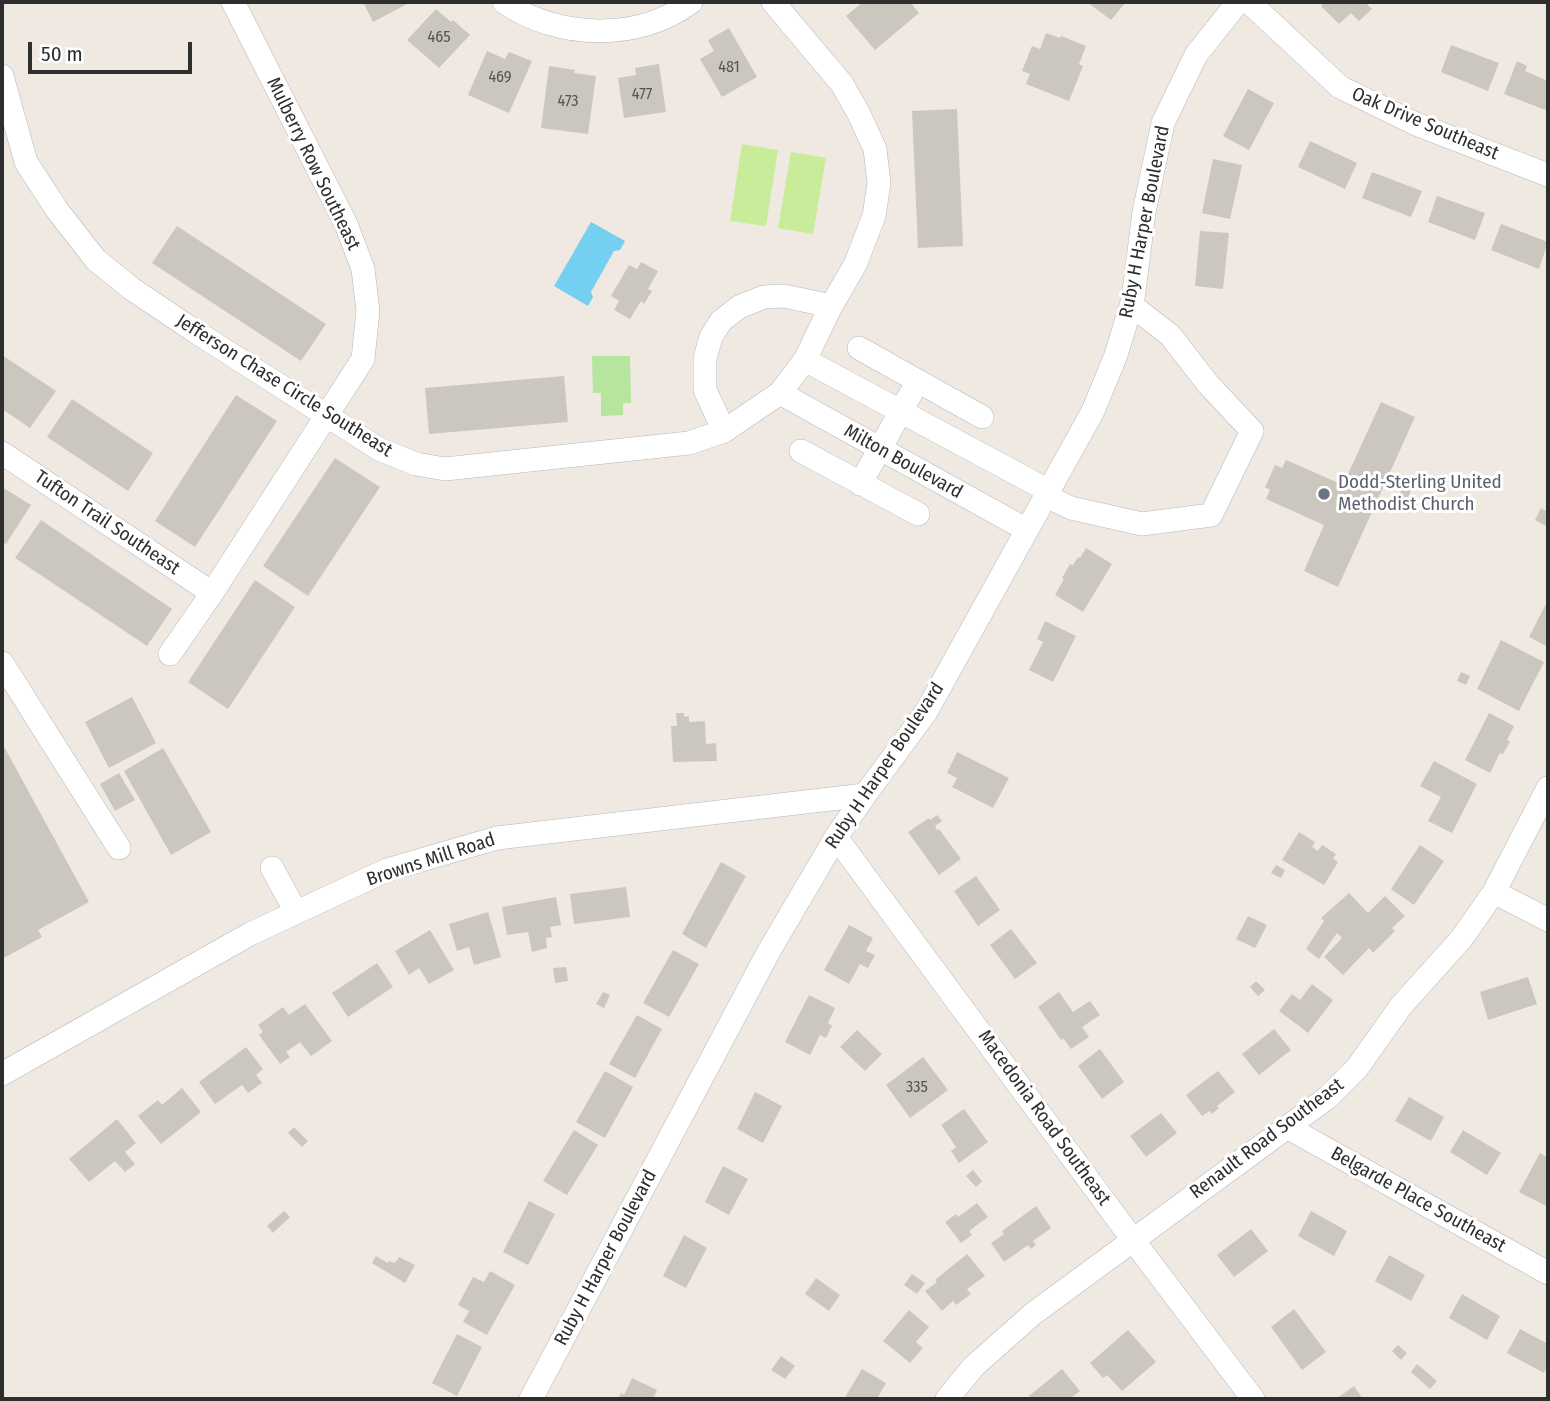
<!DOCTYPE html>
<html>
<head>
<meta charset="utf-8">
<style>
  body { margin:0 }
  #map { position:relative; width:1550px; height:1401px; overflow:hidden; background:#efe9e1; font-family:"Fira Sans Condensed",sans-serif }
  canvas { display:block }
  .frame { position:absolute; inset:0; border:4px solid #2e2e2e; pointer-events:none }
  .scale { position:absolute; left:28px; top:42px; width:164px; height:32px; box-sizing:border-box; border:4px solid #2e2e2e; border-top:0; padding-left:9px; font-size:21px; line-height:24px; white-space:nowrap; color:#2e2e2e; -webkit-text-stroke:5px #fff; paint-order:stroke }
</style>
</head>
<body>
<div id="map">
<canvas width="1550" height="1401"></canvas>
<div class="frame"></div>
<div class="scale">50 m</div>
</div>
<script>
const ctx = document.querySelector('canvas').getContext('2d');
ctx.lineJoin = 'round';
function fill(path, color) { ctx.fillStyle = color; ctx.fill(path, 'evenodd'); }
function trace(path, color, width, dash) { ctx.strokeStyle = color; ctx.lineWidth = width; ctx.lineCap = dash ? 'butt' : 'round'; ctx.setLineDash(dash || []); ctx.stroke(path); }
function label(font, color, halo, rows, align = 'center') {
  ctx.font = font + ' "Fira Sans Condensed",sans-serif'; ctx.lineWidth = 6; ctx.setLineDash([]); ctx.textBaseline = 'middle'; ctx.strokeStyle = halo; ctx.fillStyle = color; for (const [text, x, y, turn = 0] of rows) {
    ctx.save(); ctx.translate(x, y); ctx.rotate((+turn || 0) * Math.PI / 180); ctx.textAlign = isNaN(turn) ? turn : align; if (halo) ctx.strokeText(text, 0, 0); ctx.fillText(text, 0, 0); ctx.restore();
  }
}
fill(new Path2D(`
  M592,356H630L631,403H623V415L601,416V393H593Z`), '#b6e59e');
fill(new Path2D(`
  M742,144L778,150L766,226L730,221Z
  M791,152L826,158L813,234L778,228Z`), '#c9ec9a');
fill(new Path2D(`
  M591,222L625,241L620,250L614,251L591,292L593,297L588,306L554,286Z`), '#75cff0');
fill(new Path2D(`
  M363,2H411L373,22Z
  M863,2H910L919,13L875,50L846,16Z
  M1087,2H1126L1111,20Z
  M1325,2H1365L1372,9L1359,21L1351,13L1339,24L1321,6Z
  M436,9L451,22L453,20L470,35L439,68L407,40Z
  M729,28L757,77L722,97L700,59L714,51L708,40Z
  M1046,33L1060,38L1061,36L1086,46L1079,64L1083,66L1069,101L1026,84L1030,74L1022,71L1032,46L1040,49Z
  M1451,45L1499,63L1488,91L1441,72Z
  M487,51L505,59L509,52L532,61L509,113L468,95Z
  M1517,61L1527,66L1525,71L1548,81V111L1504,94Z
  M659,64L666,112L624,118L618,78L636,75L635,68Z
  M549,66L575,70L574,73L596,76L588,134L541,128Z
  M1248,89L1274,103L1249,150L1223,136Z
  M957,109L963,246L918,248L912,111Z
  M1310,141L1357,163L1345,189L1298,167Z
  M1213,159L1242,165L1230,219L1202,213Z
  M1372,172L1422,191L1411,217L1362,198Z
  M1437,196L1485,213L1475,240L1428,222Z
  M1501,224L1548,242L1539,269L1491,250Z
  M177,226L326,324L301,361L152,263Z
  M1200,231L1229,233L1223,289L1195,286Z
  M641,262L658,271L648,289L652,291L644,304L641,301L630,319L614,310L619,301L611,296L629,265L637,269Z
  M2,355L56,391L30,428L2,409Z
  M564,376L568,422L429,434L425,388Z
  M236,395L277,421L195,547L155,521Z
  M72,399L153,453L128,491L47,437Z
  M1381,402L1415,417L1338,587L1304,571L1324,525L1266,499L1270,490L1265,487L1275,465L1282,468L1286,460L1343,485Z
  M335,458L380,487L308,596L263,566Z
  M2,487L31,505L6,544L2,542Z
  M1403,487L1411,490L1404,507L1395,503Z
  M1541,508L1548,512V527L1535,520Z
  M41,520L172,609L147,646L15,558Z
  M1086,548L1112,564L1083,612L1055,595L1064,579L1062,578L1070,564L1073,565L1078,557L1080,558Z
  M255,580L295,607L228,709L188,682Z
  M1548,600V647L1529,637Z
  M1045,621L1076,636L1053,682L1029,670L1043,642L1037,639Z
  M1501,640L1544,662L1519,711L1477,689Z
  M1461,672L1470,676L1466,685L1457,681Z
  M132,697L156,743L109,768L85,722Z
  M676,713H684V717L689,716V722L705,721L706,744L716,743L717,761L673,762L671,726H677Z
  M1489,713L1514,726L1507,740L1510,742L1503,754L1500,753L1490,773L1465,760Z
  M2,743L89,902L38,930L42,937L2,959Z
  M163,748L211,832L171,855L124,771Z
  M957,752L1009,778L993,808L952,787L957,778L947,773Z
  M1434,761L1477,784L1452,833L1428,821L1441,797L1420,786Z
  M119,773L135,800L115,811L100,784Z
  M937,815L942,821L935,826L937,830L939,829L961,859L939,875L908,832L929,818L930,820Z
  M1299,832L1315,842L1312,847L1318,851L1322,845L1336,854L1333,858L1338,862L1324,885L1282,860Z
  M1420,845L1444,861L1414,905L1391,889Z
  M721,862L746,876L706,948L682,934Z
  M1276,865L1285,870L1281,878L1271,873Z
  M976,876L1000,910L978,926L954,891Z
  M626,887L630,917L574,924L570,894Z
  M1349,893L1368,913L1385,896L1405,916L1392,928L1395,931L1373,953L1369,948L1343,975L1324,957L1342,938L1337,933L1319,959L1306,949L1324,921L1321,918Z
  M556,897L561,925L550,927L552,937L546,938L547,948L532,952L528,932L507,935L502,907Z
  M488,912L501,957L474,965L469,947L457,951L449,924Z
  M1248,916L1267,925L1255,948L1236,939Z
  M849,925L873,938L866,951L875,955L868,968L860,964L849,984L824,970Z
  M1011,929L1037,963L1015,979L990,945Z
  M430,930L454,970L429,984L419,968L409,975L395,951Z
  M673,950L699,964L669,1017L643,1003Z
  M377,963L393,987L348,1017L332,993Z
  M566,967L568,981L555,983L553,968Z
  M1528,977L1537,1004L1488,1020L1480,992Z
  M1256,981L1265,990L1258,996L1250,987Z
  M1312,984L1333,1000L1308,1033L1279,1011L1292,994L1300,1000Z
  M603,992L610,995L604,1008L596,1004Z
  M1059,992L1073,1012L1090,1001L1100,1015L1082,1027L1089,1037L1071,1049L1063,1038L1061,1040L1038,1007Z
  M809,995L835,1008L828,1023L832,1026L826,1038L820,1035L810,1055L785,1042Z
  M305,1004L332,1041L311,1056L300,1042L286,1052L290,1057L280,1064L259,1035L263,1032L258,1025L283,1007L289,1015Z
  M637,1015L662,1029L635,1078L609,1064Z
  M1274,1029L1291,1050L1259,1075L1242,1054Z
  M857,1030L882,1054L865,1071L840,1047Z
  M246,1047L263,1069L256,1075L262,1083L248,1093L242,1085L215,1104L199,1082Z
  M1100,1049L1124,1082L1102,1099L1078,1066Z
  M923,1057L948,1090L910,1118L886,1085Z
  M605,1071L633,1087L605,1138L576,1122Z
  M1218,1071L1235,1092L1217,1106L1219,1108L1212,1114L1210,1111L1202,1116L1186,1095Z
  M182,1088L201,1112L161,1144L138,1116L158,1100L162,1105Z
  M755,1092L782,1106L763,1143L737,1129Z
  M1409,1097L1444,1117L1431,1141L1395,1121Z
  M964,1109L988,1142L959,1163L951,1151L956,1147L941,1125Z
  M1161,1113L1177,1133L1146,1157L1130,1136Z
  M117,1119L136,1143L125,1152L135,1164L125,1172L115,1161L89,1182L69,1159Z
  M294,1127L308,1141L302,1147L288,1133Z
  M574,1130L598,1145L567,1195L543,1181Z
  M1463,1130L1501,1153L1487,1175L1450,1152Z
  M1540,1153L1548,1158V1207L1519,1192Z
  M723,1166L748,1179L729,1215L705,1202Z
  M973,1170L982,1181L976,1187L966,1176Z
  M529,1201L555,1214L528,1265L503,1252Z
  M977,1203L988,1217L969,1231L972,1235L961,1243L945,1222L956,1214L958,1217Z
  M1036,1206L1051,1228L1033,1241L1036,1245L1031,1249L1028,1245L1004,1262L991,1243L1004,1234L1002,1231Z
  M284,1211L290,1217L273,1233L267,1226Z
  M1311,1211L1347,1231L1334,1256L1298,1236Z
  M1251,1229L1268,1251L1234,1277L1217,1255Z
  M684,1235L707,1248L686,1288L663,1276Z
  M967,1254L985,1276L967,1289L971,1294L956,1305L953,1301L942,1311L925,1291L937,1282L935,1280Z
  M1389,1255L1425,1275L1411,1301L1375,1281Z
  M376,1256L388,1263L389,1261L395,1263L399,1257L415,1265L405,1283L372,1263Z
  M490,1271L515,1285L487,1335L463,1322L469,1311L458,1305L473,1277L484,1282Z
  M912,1274L925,1283L917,1294L904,1285Z
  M816,1278L840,1295L829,1311L805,1294Z
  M1462,1294L1500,1316L1487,1340L1449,1318Z
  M1294,1309L1326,1352L1302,1370L1271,1327Z
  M909,1310L929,1327L916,1342L923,1348L910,1363L883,1341Z
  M1520,1329L1548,1344V1365L1544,1373L1507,1353Z
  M1128,1330L1156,1362L1122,1391L1107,1375L1103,1378L1090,1363Z
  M457,1334L482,1347L457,1396L432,1383Z
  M1398,1345L1407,1353L1401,1360L1392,1351Z
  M781,1356L795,1366L785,1379L771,1370Z
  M1417,1364L1437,1381L1430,1389L1411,1372Z
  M862,1369L886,1383L877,1399H844Z
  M1062,1369L1080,1391L1069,1399H1032L1029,1396Z
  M632,1378L657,1390L653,1399H618L621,1393L624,1395Z
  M1354,1386L1363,1399H1336Z`), '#cbc7bf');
const minor = new Path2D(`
  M504,2C557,39 639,42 691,2
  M1249,2L1340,87L1416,124L1548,175
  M2,76L26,162L57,210L96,260L132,289L196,332L379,449L416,464L445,469L689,443L724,431L780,393L805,360L831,306L855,265L874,216L879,183L875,149L859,114L842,84L773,2
  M859,348L982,417
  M805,360L1049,491
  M780,393L1027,530
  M724,431L705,390V358L711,337L721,321L739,307L764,297L784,296L831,306
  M801,451L918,514
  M2,453L212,593
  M860,484L918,381
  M1046,496L1071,508L1142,524L1211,515L1252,431L1208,384L1170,335L1131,305
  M170,654L212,593L363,359L368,311L363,269L346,224L233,2
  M2,663L119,848
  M836,837L1133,1240L1253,1399
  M272,868L296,912
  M1494,892L1548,920
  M2,1074L250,934L387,870L497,838L865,795
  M1287,1127L1548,1273
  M531,1399L769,951L836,837L865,795L926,712L1093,411L1116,355L1133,299L1144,212L1163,123L1196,55L1238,2
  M947,1399L974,1366L1034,1313L1327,1098L1357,1068L1401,1006L1462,938L1494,892L1548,788`);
trace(minor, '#b4b7c1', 24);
trace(minor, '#fff', 23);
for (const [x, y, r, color] of [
  [1324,494,7,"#6b7280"]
]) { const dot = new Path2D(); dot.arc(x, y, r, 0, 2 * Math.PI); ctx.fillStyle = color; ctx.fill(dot); trace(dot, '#fff', 2.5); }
label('16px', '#555452', null, [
  ["465",439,38],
  ["481",729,68],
  ["469",500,78],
  ["477",642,95],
  ["473",568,102],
  ["335",917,1088]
]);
label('19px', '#2e2e2e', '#fff', [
  ["Oak Drive Southeast",1425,124,23],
  ["Mulberry Row Southeast",313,164,64],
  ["Ruby H Harper Boulevard",1145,222,-79],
  ["Jefferson Chase Circle Southeast",284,386,32],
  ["Milton Boulevard",903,462,29],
  ["Tufton Trail Southeast",107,523,34],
  ["Ruby H Harper Boulevard",885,766,-56],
  ["Browns Mill Road",431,860,-18],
  ["Macedonia Road Southeast",1044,1118,54],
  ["Renault Road Southeast",1267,1139,-37],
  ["Belgarde Place Southeast",1418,1200,29],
  ["Ruby H Harper Boulevard",606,1258,-62]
]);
label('19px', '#5b616d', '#fff', [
  ["Dodd-Sterling United",1338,483],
  ["Methodist Church",1338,505]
], 'left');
</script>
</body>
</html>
